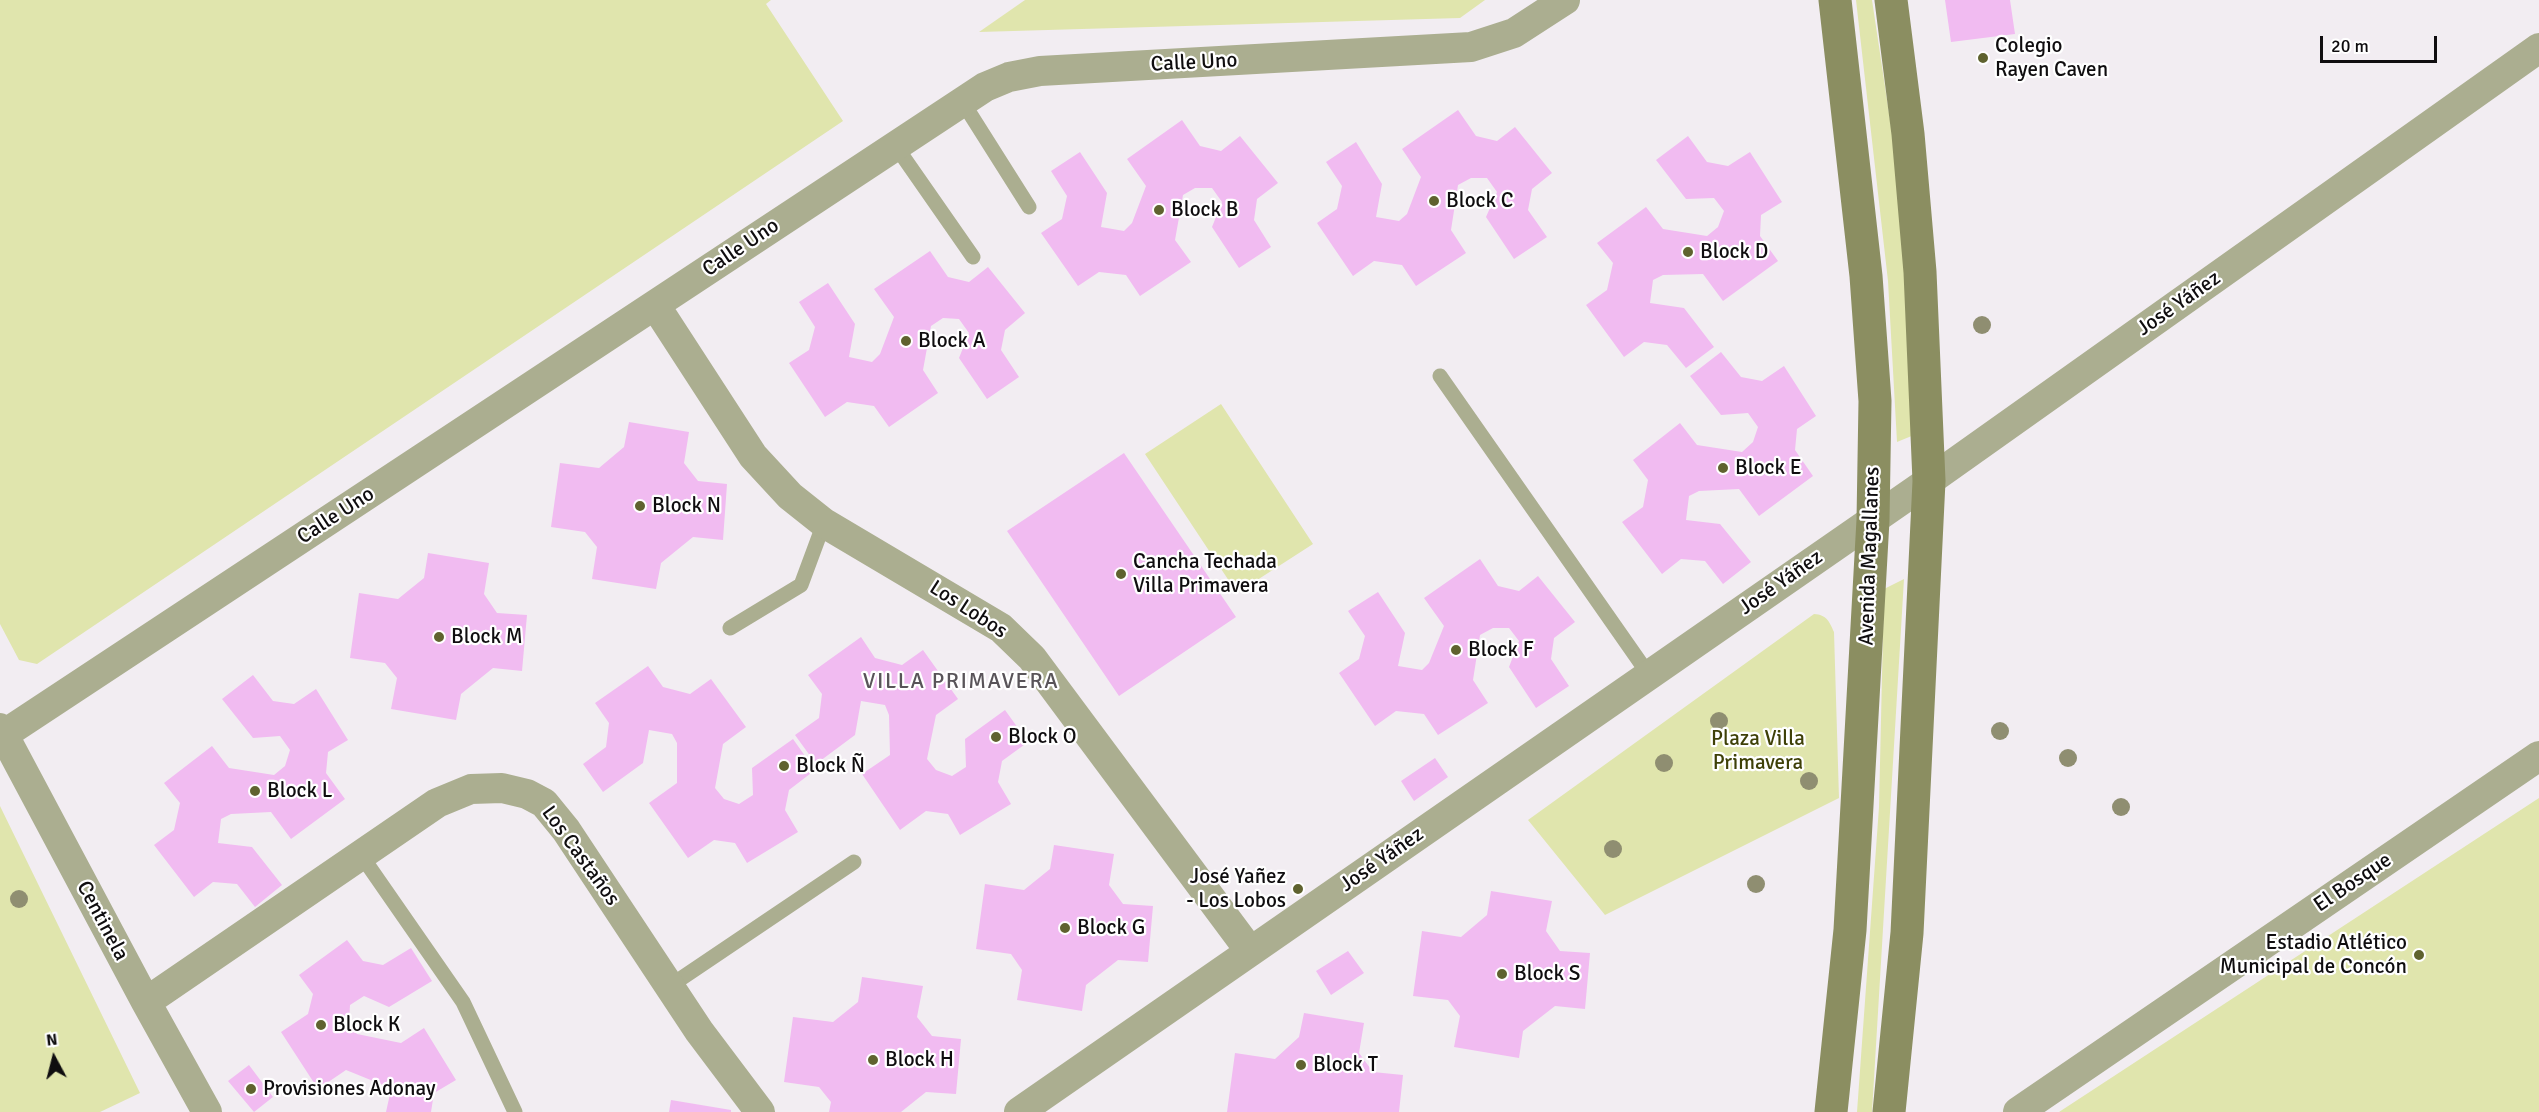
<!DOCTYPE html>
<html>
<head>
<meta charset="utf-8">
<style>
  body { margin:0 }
  #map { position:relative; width:2539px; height:1112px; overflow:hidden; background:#f2edf2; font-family:Signika,sans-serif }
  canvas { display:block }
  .north { position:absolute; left:24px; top:1028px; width:60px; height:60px; -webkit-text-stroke:4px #fff; paint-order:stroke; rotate:353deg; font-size:16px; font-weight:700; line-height:24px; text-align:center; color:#0f0d0f }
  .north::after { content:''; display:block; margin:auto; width:21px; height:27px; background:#0f0d0f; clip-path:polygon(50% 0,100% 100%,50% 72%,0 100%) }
  .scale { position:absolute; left:2320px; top:36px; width:117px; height:27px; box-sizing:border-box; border:3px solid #0f0d0f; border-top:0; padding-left:8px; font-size:18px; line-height:21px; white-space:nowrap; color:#0f0d0f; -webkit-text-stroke:4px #fff; paint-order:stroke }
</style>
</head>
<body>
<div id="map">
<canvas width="2539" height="1112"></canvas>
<div class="north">N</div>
<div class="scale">20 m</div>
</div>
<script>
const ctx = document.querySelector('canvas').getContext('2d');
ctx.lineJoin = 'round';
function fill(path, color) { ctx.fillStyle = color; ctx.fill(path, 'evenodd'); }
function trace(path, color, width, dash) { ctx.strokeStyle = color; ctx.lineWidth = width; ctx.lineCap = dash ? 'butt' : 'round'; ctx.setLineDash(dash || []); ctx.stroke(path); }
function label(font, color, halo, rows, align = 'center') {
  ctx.font = font + ' Signika,sans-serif'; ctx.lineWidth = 4.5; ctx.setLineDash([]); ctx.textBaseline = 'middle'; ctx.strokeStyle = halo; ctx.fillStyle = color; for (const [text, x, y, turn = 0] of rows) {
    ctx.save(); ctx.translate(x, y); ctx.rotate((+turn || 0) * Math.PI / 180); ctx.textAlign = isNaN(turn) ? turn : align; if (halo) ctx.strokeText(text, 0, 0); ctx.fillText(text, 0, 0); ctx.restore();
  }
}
fill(new Path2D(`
  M0,0H771L766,4L843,121L37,664L19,660L0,624Z
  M1025,0H1485L1460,18L979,32Z
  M1856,0H1872L1895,153L1909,305L1914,435L1897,442L1888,281Z
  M1221,404L1313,544L1237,593L1145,454Z
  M1904,579L1872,1112H1857L1879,807L1884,589Z
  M1814,614C1827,615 1829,621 1834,632L1839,798L1605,915L1528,820Z
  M2539,798V1112H2059Z
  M0,806L140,1093L100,1112H0Z`), '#e0e5ad');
fill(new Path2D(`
  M1945,0H2010L2015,34L1951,42Z
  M1458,110L1476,136L1497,141L1515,127L1552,173L1532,189L1528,210L1547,237L1514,259L1486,217L1497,192L1487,178H1471L1458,185L1451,230L1466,253L1416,286L1402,265L1374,261L1353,276L1317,223L1337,209L1342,186L1326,162L1356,142L1382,184L1376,217L1399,221L1407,214L1421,177L1402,149Z
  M1182,120L1200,146L1221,151L1240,136L1278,183L1257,199L1254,220L1271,247L1239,268L1212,227L1222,202L1212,188H1195L1183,195L1175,240L1191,262L1140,296L1126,275L1099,272L1078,286L1041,233L1062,219L1067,196L1051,171L1080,152L1107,193L1101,227L1124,231L1132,223L1146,186L1127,159Z
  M1688,136L1707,162L1728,166L1750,152L1782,202L1761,215L1760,236L1778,261L1723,301L1703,274L1663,275L1653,280L1650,303L1684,308L1714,347L1686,368L1667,345L1644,342L1624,357L1586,305L1607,290L1613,263L1597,243L1646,207L1663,229L1707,236L1718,227L1724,211L1714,198L1686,199L1656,160Z
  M930,251L948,277L969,282L988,267L1025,313L1005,330L1001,350L1019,377L987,399L959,358L969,333L959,319L943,318L931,326L923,370L938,393L889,427L874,406L847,402L825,417L789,363L809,350L815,327L799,302L828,283L855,324L849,357L872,362L880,354L894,317L874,289Z
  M1721,352L1741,377L1762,381L1784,366L1816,416L1797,429L1795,450L1813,476L1759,516L1739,489L1699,491L1689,496L1686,520L1720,524L1751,562L1723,584L1705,561L1681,559L1662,574L1622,522L1643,507L1648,480L1633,460L1680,423L1697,445L1742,452L1753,442L1758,427L1748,413L1721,415L1690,376Z
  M629,422L689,432L684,463L698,481L727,484L723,540L693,537L661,563L656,589L592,579L597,547L585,532L551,527L560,463L599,468L624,447Z
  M1124,453L1236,617L1119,696L1007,531Z
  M428,553L489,563L484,594L497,613L527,615L522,671L493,668L461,694L456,720L391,709L397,678L385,663L350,658L359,593L398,599L424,578Z
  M1480,559L1498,586L1519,591L1538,576L1575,622L1554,638L1551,659L1569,686L1536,708L1509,667L1519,641L1509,628H1493L1480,635L1473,680L1488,703L1438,735L1424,714L1396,711L1375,726L1339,673L1359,659L1365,636L1348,611L1378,592L1405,633L1398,666L1422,670L1429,663L1444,626L1424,598Z
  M861,637L875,658L902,665L923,650L958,699L936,715L927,759L936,770L952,776L966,767L965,739L1005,710L1028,742L1002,761L998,782L1011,804L960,835L948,814L926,811L900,830L862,774L890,755L889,715L885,705L861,701L855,735L816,764L795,735L819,718L822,694L808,675Z
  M648,666L663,687L690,694L711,679L746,727L723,744L715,788L724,799L739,804L753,795L752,768L793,739L815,770L789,790L785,810L798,832L747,863L735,843L714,840L688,858L649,803L677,783V743L672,734L649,730L643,763L603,792L583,764L606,747L609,723L595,703Z
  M253,675L273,701L294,704L316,689L348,740L328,752L326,773L345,799L291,839L271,812L231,814L221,819L218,843L252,847L282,885L255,907L237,884L213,882L194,897L154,845L174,830L180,803L164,783L212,746L229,768L274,775L285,766L290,750L280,736L253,738L222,699Z
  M1435,758L1448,777L1414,801L1401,781Z
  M1054,845L1114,854L1109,885L1123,904L1153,906L1148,962L1118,960L1086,985L1082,1011L1017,1000L1022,970L1011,954L976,949L985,884L1024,890L1050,869Z
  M1491,891L1552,901L1546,931L1560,951L1590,953L1585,1009L1555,1006L1523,1031L1519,1058L1454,1047L1460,1016L1448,1000L1413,996L1422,931L1461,937L1487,915Z
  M347,940L363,961L383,965L411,948L432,981L389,1007L364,996L350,1005L349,1022L357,1034L401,1043L424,1028L456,1080L434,1093L431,1112H386L390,1094L383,1085L346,1070L318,1089L281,1032L308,1014L313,994L299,975Z
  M1348,951L1364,973L1331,995L1316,971Z
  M862,977L923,986L917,1017L932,1036L961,1039L956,1094L926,1092L901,1112H829L831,1102L819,1087L784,1082L793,1017L833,1022L858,1002Z
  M1304,1013L1364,1023L1359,1053L1373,1072L1403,1075L1399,1112H1227L1235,1053L1275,1059L1299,1037Z
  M249,1065L273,1097L254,1112L228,1081Z
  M671,1100L731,1110V1112H669Z`), '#f1bbf1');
trace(new Path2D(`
  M962,101L1029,207
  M895,145L973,257
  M1440,376L1649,675
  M730,628L801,585L824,523
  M361,855L463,1002L515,1112
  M670,986L854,862`), '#abae90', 15);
trace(new Path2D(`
  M655,305L753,456L790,496L824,523L1001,628L1032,658L1250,951
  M0,728L146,1002L207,1112
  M0,737L985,87L1009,77L1040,71L1471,47L1514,33L1565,0
  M146,1002L437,803L471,789L502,788L527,794L544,803L566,830L699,1031L760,1112
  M1019,1112L1929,481L2539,48
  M2018,1112L2539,756`), '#abae90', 30);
trace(new Path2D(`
  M1831,1112L1850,930L1873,520L1875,401L1866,276L1835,0
  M1889,1112L1907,933L1929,481L1920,272L1908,134L1891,0`), '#8b8e61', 33);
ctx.fillStyle = '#8f8e71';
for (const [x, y] of [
  [1982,325],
  [1719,721],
  [2000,731],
  [2068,758],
  [1664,763],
  [1809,781],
  [2121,807],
  [1613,849],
  [1756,884],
  [19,899]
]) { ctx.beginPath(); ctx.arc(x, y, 9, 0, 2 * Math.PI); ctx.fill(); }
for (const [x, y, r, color] of [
  [1983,58,6,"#5f622f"],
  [1434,201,6,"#5f622f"],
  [1159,210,6,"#5f622f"],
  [1688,252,6,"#5f622f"],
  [906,341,6,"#5f622f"],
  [1723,468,6,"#5f622f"],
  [640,506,6,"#5f622f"],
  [1121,574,6,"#5f622f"],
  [439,637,6,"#5f622f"],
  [1456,650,6,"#5f622f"],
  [996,737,6,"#5f622f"],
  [784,766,6,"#5f622f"],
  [255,791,6,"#5f622f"],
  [1298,889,6,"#5f622f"],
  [1065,928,6,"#5f622f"],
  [2419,955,6,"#5f622f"],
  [1502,974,6,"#5f622f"],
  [321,1025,6,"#5f622f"],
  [873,1060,6,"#5f622f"],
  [1301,1065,6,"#5f622f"],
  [251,1089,6,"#5f622f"]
]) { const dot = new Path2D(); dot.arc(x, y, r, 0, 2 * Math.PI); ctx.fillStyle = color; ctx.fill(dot); trace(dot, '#fff', 2); }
label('21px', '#0f0d0f', '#fff', [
  ["Colegio",1995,46],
  ["Rayen Caven",1995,70],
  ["Block C",1446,201],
  ["Block B",1171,210],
  ["Block D",1700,252],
  ["Block A",918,341],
  ["Block E",1735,468],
  ["Block N",652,506],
  ["Cancha Techada",1133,562],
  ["Villa Primavera",1133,586],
  ["Block M",451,637],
  ["Block F",1468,650],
  ["Block O",1008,737],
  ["Block Ñ",796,766],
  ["Block L",267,791],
  ["José Yañez",1286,877,"right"],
  ["- Los Lobos",1286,901,"right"],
  ["Block G",1077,928],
  ["Estadio Atlético",2407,943,"right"],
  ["Municipal de Concón",2407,967,"right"],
  ["Block S",1514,974],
  ["Block K",333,1025],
  ["Block H",885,1060],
  ["Block T",1313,1065],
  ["Provisiones Adonay",263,1089]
], 'left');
label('21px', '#0f0d0f', '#fff', [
  ["Calle Uno",1194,63,-3],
  ["Calle Uno",741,248,-34],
  ["José Yáñez",2179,304,-35],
  ["Calle Uno",336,516,-33],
  ["Avenida Magallanes",1870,556,-88],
  ["José Yáñez",1781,583,-35],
  ["Los Lobos",968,610,33],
  ["Los Castaños",580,856,54],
  ["José Yáñez",1382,860,-35],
  ["El Bosque",2353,883,-34],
  ["Centinela",102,921,62]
]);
label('21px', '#3e4007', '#fff', [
  ["Plaza Villa",1758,739],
  ["Primavera",1758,763]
]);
ctx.letterSpacing = '1.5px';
label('22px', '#595459', '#fff', [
  ["VILLA PRIMAVERA",961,682]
]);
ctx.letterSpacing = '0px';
</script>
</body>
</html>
